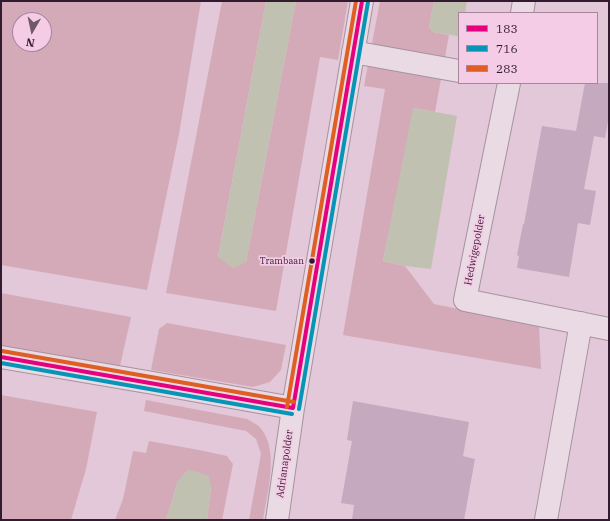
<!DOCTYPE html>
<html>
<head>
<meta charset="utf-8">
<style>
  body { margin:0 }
  #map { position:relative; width:610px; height:521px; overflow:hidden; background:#e2c8d8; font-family:"IBM Plex Serif",serif }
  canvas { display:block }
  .frame { position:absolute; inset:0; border:2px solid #331b2f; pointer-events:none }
  .legend { position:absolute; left:458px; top:12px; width:140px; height:72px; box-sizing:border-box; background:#f4cce5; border:1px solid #a7859c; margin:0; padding:5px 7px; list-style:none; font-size:12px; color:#331b2f }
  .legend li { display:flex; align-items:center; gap:8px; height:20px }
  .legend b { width:20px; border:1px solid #a7859c }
  .north { position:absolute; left:12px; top:12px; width:40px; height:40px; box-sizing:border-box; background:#f4cce5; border:1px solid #a7859c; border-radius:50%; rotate:189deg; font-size:11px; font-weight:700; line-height:16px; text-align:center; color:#331b2f }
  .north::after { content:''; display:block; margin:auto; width:14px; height:18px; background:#70586a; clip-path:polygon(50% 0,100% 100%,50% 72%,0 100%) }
</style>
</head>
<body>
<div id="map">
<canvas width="610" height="521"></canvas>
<div class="frame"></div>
<ul class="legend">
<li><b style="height:5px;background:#e5007d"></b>183</li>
<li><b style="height:5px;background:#0894b6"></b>716</li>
<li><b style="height:5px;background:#df5e23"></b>283</li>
</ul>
<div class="north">N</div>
</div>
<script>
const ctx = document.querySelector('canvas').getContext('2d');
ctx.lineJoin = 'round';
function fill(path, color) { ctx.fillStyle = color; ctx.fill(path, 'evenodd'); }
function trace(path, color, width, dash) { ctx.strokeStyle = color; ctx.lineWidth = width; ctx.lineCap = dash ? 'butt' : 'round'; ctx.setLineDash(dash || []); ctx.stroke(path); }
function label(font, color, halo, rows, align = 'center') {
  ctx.font = font + ' "IBM Plex Serif",serif'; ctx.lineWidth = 3.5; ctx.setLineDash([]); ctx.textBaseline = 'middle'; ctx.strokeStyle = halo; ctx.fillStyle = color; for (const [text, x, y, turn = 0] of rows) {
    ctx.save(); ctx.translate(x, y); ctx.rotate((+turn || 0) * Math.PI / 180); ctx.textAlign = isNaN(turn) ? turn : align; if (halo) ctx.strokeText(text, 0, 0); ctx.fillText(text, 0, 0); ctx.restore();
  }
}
fill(new Path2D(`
  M1,1H201L179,134L147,290L1,265ZM20,20H44V44H20Z
  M222,1H266L218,257L246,262L296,1H348L338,60L320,57L276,311L166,293Z
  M380,1H434L429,27L433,32L449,35L435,112L414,108L383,261L405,266L434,304L539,325L541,369L343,335L385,89L364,86Z
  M1,293L131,317L120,366L1,346Z
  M167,323L286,345L281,370L270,382L253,387L151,370L159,329Z
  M1,395L97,412L86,469L71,520H1Z
  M146,400L247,419C252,422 259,425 262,430C279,453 267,494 263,520H249L261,454L256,439L246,431L144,411Z
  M149,441L199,450L227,456L233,464L222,520H207L211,487L178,481L166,520H115L123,499L133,451L146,453Z`), '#d5aab8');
fill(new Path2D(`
  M266,1H296L246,262L233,268L218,257Z
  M434,1H467L465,13H459V35L457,36L433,32L429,27Z
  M413,108L457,116L431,269L405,266L383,261Z
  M187,470L198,472L209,476L211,487L207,520H166L178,481Z`), '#c1c1b2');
fill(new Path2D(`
  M585,83H609V116L605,138L594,136L584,189L596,191L590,225L578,223L569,277L517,268L519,256L517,255L523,224H524L542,126L576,131Z
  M353,401L469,422L463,456L475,459L464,520H352L354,505L341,503L352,441L347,440Z`), '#c5a9bf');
const minor = new Path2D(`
  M522,13L524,1
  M353,52L459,71
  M509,83L465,300L609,329
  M1,357L153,383L293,408
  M277,520L293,408L362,1
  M546,520L581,323`);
trace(minor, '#a692a0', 24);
trace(minor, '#eadae3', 22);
trace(new Path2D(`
  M1,357L293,408
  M293,408L362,1`), '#e5007d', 4);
trace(new Path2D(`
  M1,363L292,414
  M299,409L368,2`), '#0894b6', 4);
trace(new Path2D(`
  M2,351L294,402
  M287,407L356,1`), '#df5e23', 4);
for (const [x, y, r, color] of [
  [312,261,3.5,"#331b2f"]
]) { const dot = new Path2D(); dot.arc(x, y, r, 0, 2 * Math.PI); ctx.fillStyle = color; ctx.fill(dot); trace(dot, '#f4cce5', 1.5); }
label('9px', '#331b2f', '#f4cce5', [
  ["Trambaan",304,261]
], 'right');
label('10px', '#331b2f', '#f4cce5', [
  ["Hedwigepolder",475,250,-79],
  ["Adrianapolder",285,464,-82]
]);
</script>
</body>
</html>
